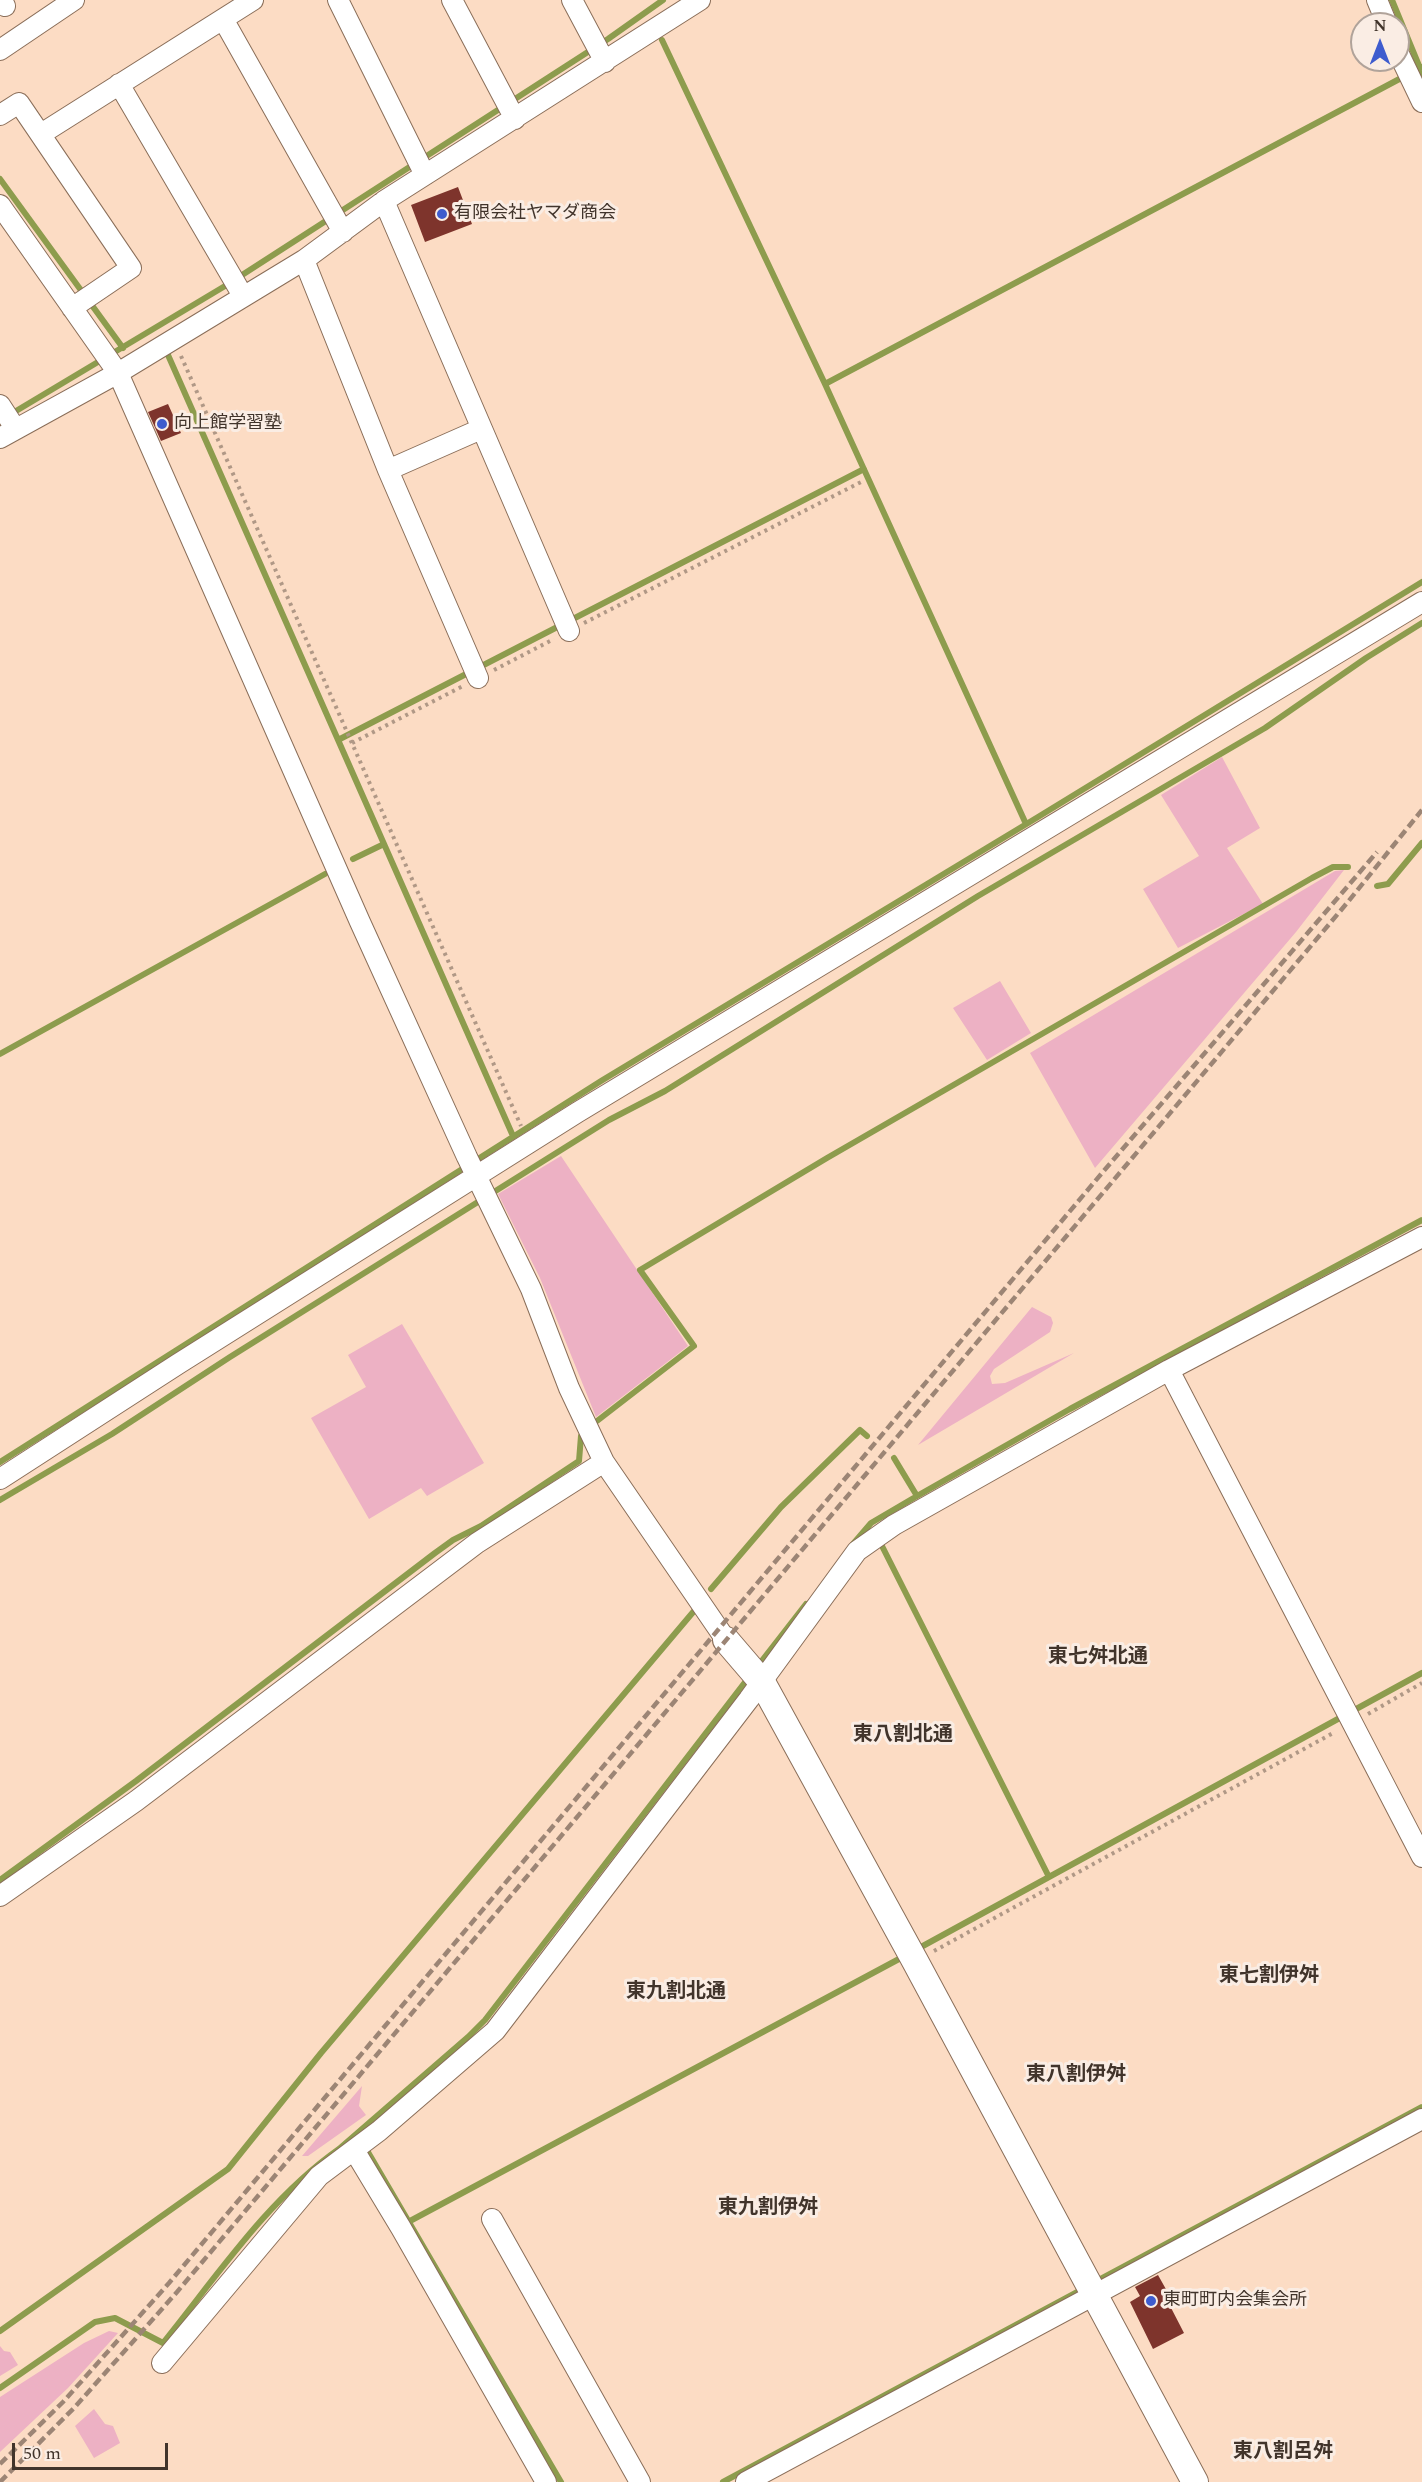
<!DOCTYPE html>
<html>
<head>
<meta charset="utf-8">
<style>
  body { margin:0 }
  #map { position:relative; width:1422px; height:2482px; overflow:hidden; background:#fcdcc4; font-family:Spectral,serif }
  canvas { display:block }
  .north { position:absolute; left:1350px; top:12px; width:60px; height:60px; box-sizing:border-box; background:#faede4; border:2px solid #b0a39a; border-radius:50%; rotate:0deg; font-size:16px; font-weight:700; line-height:24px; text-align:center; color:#41342b }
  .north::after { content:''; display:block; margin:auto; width:21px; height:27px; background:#3e5cce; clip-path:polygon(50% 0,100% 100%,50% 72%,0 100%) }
  .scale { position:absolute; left:12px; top:2443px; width:156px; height:27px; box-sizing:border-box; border:3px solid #41342b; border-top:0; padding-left:8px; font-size:18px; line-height:21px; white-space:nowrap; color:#41342b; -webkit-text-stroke:4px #faede4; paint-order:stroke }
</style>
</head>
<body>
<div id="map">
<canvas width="1422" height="2482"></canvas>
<div class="north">N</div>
<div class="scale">50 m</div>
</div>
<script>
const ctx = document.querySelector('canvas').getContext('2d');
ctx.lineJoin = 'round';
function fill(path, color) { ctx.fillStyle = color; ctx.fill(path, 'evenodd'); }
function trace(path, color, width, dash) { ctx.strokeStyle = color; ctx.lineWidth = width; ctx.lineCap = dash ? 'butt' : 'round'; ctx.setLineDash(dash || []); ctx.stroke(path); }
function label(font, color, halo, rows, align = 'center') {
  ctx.font = font + ' Spectral,"Noto Sans JP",serif'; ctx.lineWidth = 6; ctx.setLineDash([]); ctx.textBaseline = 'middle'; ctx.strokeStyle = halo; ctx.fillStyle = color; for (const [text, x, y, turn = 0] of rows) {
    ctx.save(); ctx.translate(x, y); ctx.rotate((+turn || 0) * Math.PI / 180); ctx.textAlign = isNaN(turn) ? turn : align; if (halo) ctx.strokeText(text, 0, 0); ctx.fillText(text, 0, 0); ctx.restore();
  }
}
fill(new Path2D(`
  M1222,757L1260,828L1227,848L1263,904L1178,948L1143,889L1199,856L1161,795Z
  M1344,870L1296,932L1095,1168L1030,1053L1335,871Z
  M1000,981L1031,1033L987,1060L953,1008Z
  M561,1156L688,1346L596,1417L540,1278L498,1194Z
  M1032,1307L1051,1317L1053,1323L1050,1332L994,1369L990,1376L992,1384L1005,1383L1074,1353L918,1445Z
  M402,1324L484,1463L427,1496L421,1488L369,1519L311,1418L366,1387L348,1355Z
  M362,2086L359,2106L366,2115L308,2156H302Z
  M109,2331L118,2333L68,2388L0,2452V2397L84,2343Z
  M0,2346L4,2351L10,2352L18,2365L0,2376Z
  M94,2409L105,2424L113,2426L120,2443L94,2458L75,2426Z`), '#edb1c4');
trace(new Path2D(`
  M1392,0L1422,73
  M662,40L825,384L1026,824
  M0,179L123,348
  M168,355L513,1136
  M825,384L1422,67
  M11,414L225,286L608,39L663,0
  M338,740L864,469
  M353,859L384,844
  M1377,886L1388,884L1422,843
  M0,1054L325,874
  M597,1421L694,1346L640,1270L827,1158L1312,878L1333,867H1348
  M894,1458L917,1496
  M0,1462L601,1081L1038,817L1422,582
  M0,1500L112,1434L230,1357L609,1120L665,1091L978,896L1265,728L1366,658L1422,623
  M853,1544L871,1523L917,1496L1070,1409L1422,1220
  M882,1546L1049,1877
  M711,1589L781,1507L860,1430L867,1436
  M757,1667L806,1604
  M0,1880L136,1781L435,1553L453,1540L481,1526L579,1461L581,1436
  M921,1947L1422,1673
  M365,2147L561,2482
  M410,2221L899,1959
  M1095,2282L1422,2107
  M0,2331L228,2169L321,2053L694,1611
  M0,2388L95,2322L115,2318L163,2343C217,2276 268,2199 339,2149L468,2037L485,2020L749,1677
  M723,2482L1083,2289`), '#8d9c4d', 6);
fill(new Path2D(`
  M458,187L472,224L425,242L411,205Z
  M168,404L181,433L161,441L148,412Z
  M1158,2275L1172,2300L1168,2302L1184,2333L1153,2349L1130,2302L1140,2296L1135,2287Z`), '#7e342c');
const minor = new Path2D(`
  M2,0L5,6
  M338,0L425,175
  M452,0L515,119
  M572,0L605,62
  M1377,0L1387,24
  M223,19L343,232
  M0,50L74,0
  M1398,52L1422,102
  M119,84L243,296
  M0,115L19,103L131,268L72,308
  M41,134L253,0
  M384,201L569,631
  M0,205L118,373L360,922L467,1157L531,1289L569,1388L604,1462L726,1640
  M304,260L388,470L478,678
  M0,405L15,428
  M0,438L118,373L304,260L384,201L700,0
  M388,470L481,429
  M1169,1370L1422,1857
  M0,1479L178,1364L578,1112L1422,602
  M0,1896L136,1801L477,1543L604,1462
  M354,2150L401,2228L546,2482
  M492,2219L640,2482
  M162,2363L319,2176L379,2131L495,2031L749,1699L857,1551L894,1525L1169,1370L1422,1237
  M746,2482L1422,2119`);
const tertiary = new Path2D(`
  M726,1640L762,1682L915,1961L1195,2482`);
trace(minor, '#8a6e59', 22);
trace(tertiary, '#8a6e59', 28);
trace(new Path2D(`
  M181,356L521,1126
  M584,623L863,481
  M494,670L554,639
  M352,743L463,686
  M1368,1714L1422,1683
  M934,1951L1335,1732`), '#b09886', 4, [3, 4.5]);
trace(minor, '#fff', 20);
trace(tertiary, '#fff', 26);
trace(new Path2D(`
  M0,2464L63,2402L169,2283L1102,1173L1377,852
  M0,2482L74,2408L177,2292L1347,903L1422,810`), '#9c8575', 4.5, [9, 4.5]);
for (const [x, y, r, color] of [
  [442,214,6,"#3e5cce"],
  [162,424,6,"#3e5cce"],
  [1151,2301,6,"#3e5cce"]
]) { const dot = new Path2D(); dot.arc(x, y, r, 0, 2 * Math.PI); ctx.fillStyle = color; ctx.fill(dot); trace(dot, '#faede4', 2); }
label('18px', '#41342b', '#faede4', [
  ["有限会社ヤマダ商会",454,214],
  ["向上館学習塾",174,424],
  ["東町町内会集会所",1163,2301]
], 'left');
label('bold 20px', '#41342b', '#faede4', [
  ["東七舛北通",1098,1658],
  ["東八割北通",903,1736],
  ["東七割伊舛",1269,1977],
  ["東九割北通",676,1993],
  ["東八割伊舛",1076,2076],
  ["東九割伊舛",768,2209],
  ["東八割呂舛",1283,2453]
]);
</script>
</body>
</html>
